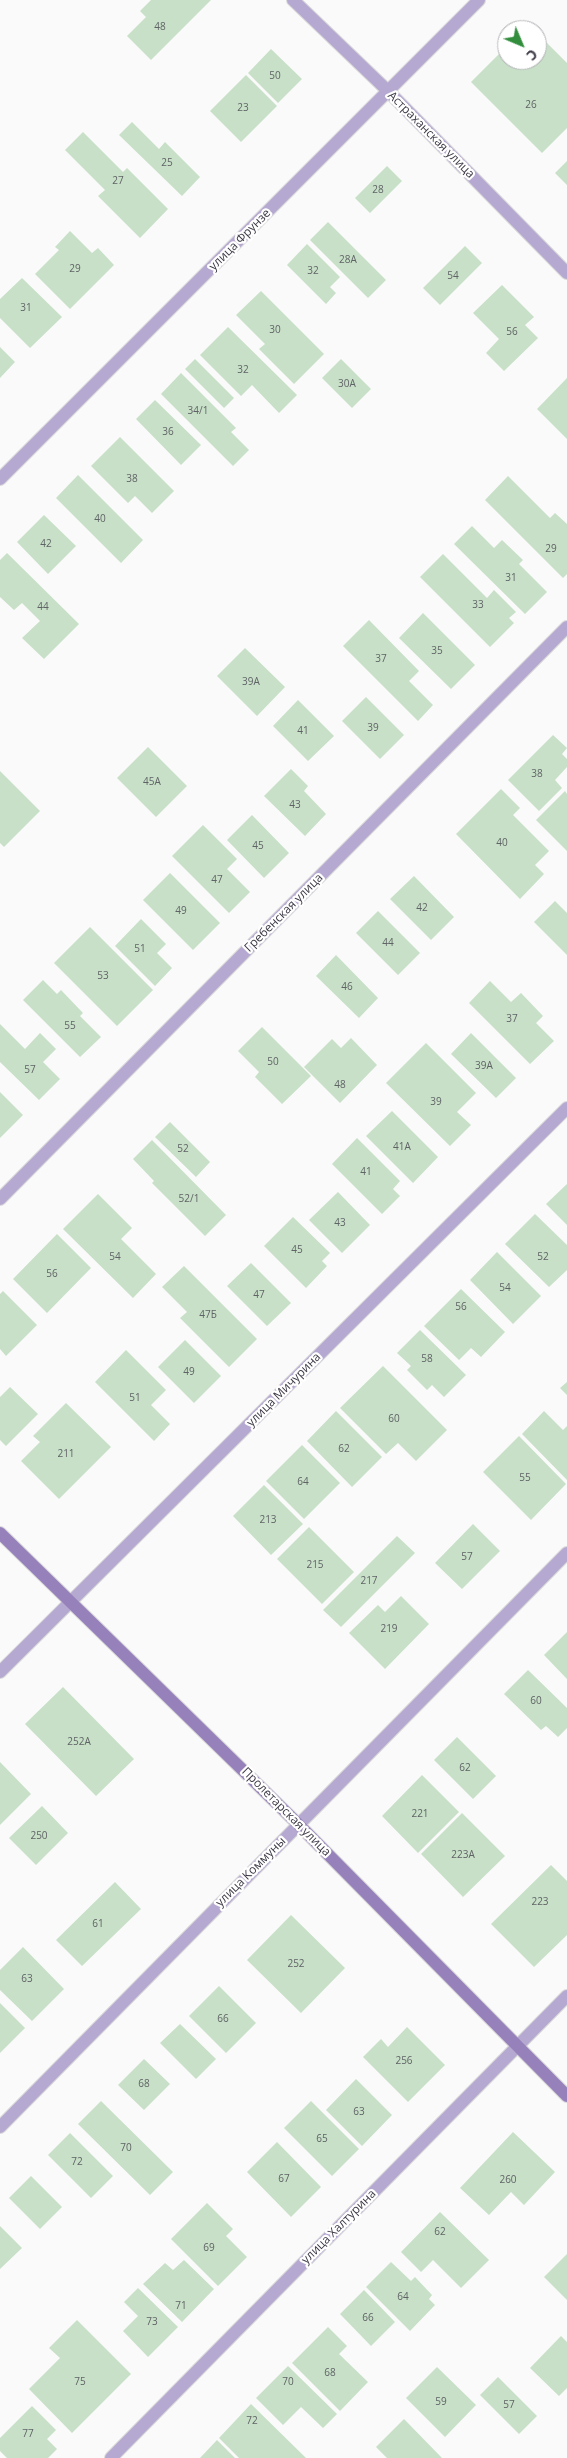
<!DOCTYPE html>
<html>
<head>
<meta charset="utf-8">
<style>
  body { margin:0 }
  #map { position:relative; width:567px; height:2458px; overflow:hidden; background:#fafafa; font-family:"Open Sans",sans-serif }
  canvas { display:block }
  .north { position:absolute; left:497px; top:20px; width:50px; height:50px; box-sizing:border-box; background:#fff; border:1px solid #b1b0b5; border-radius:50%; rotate:135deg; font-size:14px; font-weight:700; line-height:20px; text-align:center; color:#3d3945 }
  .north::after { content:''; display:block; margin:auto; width:18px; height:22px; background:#328d3d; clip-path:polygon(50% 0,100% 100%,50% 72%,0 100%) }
</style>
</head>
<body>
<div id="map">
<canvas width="567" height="2458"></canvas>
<div class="north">С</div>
</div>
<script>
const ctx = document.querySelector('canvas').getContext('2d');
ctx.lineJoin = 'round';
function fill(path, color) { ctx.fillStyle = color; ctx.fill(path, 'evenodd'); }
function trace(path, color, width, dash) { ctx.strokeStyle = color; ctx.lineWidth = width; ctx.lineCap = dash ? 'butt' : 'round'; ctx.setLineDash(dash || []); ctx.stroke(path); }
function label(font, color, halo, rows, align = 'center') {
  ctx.font = font + ' "Open Sans",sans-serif'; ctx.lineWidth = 4.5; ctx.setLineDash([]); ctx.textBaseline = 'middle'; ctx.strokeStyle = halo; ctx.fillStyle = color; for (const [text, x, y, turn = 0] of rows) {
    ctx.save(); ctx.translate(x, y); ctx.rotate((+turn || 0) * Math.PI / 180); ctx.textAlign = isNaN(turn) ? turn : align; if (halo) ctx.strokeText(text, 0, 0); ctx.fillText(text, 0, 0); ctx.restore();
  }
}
fill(new Path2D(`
  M151,0H211L151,60L127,36L146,17L140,11Z
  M528,25L534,30H523Z
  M537,33L567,63V128L542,153L471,82L507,46V60H537Z
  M271,49L302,79L278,103L248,73Z
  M246,75L277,106L241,142L210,111Z
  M132,122L159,149L165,142L200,177L182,196L119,135Z
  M83,132L123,172L127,168L168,209L140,238L98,196L105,190L65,150Z
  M567,161V185L555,173Z
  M387,166L402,181L370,213L355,198Z
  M328,222L386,280L368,298L310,240Z
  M70,231L92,253L98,248L114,265L70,309L35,274L59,250L55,247Z
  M307,244L340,277L330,287L336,293L326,304L287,265Z
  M465,246L482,263L440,305L423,288Z
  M22,278L62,317L30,348L0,318V299Z
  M502,285L534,317L525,325L538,338L504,371L486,353L499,339L473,313Z
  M261,291L324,354L294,384L259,349L265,344L236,315Z
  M228,327L297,395L279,413L252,385L241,396L200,355Z
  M0,347L15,362L0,378Z
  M195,359L234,398L224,408L185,369Z
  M341,359L371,389L352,408L322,378Z
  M181,373L236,428L231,432L249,450L233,466L161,394Z
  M567,378V439L537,409Z
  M155,400L201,445L181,465L136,419Z
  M120,437L174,491L152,513L135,496L128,503L91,466Z
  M78,475L143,540L121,563L56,498Z
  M508,476L550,518L555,513L567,524V574L563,578L485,500Z
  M44,515L76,546L48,574L17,542Z
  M472,526L494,548L502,540L523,560L519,564L547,592L525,614L454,544Z
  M7,553L79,624L44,659L22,638L40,621L22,603L14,610L0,597V560Z
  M443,554L487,598L494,590L516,612L509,618L514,623L490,647L420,577Z
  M423,613L475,665L451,689L399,638Z
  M369,620L419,671L409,681L433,705L418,721L343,646Z
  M245,648L285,687L257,716L217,676Z
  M366,697L404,735L380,759L342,721Z
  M298,700L334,736L308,761L273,726Z
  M553,735L567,748L562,754L567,759V767L555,780L562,788L539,811L508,780Z
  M148,747L187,786L156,817L117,778Z
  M291,769L308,786L304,791L326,814L305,836L264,796Z
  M0,771L40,811L4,847L0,843Z
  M501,789L520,808L513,815L549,851L535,865L544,874L520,899L456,834Z
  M565,791L567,794V851L536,820Z
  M252,815L289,853L264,878L227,840Z
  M203,825L237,859L227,869L250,892L229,913L172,856Z
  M170,873L220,923L193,950L143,900Z
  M414,876L454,917L431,940L390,899Z
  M555,901L567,913V955L534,922Z
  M378,911L420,953L398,975L356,933Z
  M141,919L166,944L157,953L172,968L155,986L115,946Z
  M90,927L153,990L117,1026L54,963Z
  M336,955L378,998L359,1018L316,976Z
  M43,980L57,994L61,990L83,1013L80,1016L101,1037L80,1057L23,1000Z
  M490,981L511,1002L521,993L543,1016L536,1023L554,1041L530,1064L469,1003Z
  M0,1024L25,1049L40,1033L56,1049L43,1062L60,1079L39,1100L0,1062Z
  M262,1027L311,1076L282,1104L255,1077L259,1072L238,1051Z
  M471,1033L516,1078L496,1098L451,1054Z
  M351,1038L377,1065L340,1103L304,1067L332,1039L341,1048Z
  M426,1043L476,1093L457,1112L471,1125L450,1146L386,1083Z
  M0,1092L23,1115L0,1138Z
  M392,1111L438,1157L413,1183L366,1136Z
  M170,1122L210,1162L196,1177L155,1137Z
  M357,1138L400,1181L393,1189L400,1196L382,1214L332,1164Z
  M152,1140L226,1215L205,1236L152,1183L154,1181L133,1159Z
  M567,1184V1225L546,1204Z
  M338,1192L370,1225L342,1253L309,1220Z
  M98,1194L132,1228L121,1239L156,1274L133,1298L63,1229Z
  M535,1214L567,1245V1270L549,1287L505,1244Z
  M293,1217L330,1253L322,1261L327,1266L306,1288L264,1246Z
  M57,1234L91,1268L47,1313L13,1279Z
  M497,1252L541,1296L513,1324L470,1280Z
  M251,1263L291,1303L267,1326L227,1286Z
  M184,1266L257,1339L229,1367L180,1318L187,1312L162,1287Z
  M461,1289L505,1332L481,1357L471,1348L459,1360L424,1326Z
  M3,1291L37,1325L6,1356L0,1349V1294Z
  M420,1330L466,1375L444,1397L432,1385L427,1390L407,1370L411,1366L397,1353Z
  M185,1340L221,1376L194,1403L158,1367Z
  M126,1350L166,1390L151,1405L170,1424L154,1441L95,1382Z
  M383,1366L447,1430L416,1461L398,1443L386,1454L340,1408Z
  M567,1382V1395L560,1388Z
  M10,1387L38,1414L6,1446L0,1440V1397Z
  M66,1403L111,1447L59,1499L21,1461L40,1442L33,1436Z
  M336,1411L382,1457L352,1487L307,1441Z
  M544,1411L563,1430L567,1426V1480L522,1434Z
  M519,1436L566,1484L531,1520L483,1472Z
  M302,1445L340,1483L304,1519L266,1481Z
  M264,1485L303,1524L271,1555L233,1516Z
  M473,1524L500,1551L462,1589L435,1563Z
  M309,1527L354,1572L322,1604L277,1559Z
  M397,1536L415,1553L341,1627L323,1610Z
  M401,1596L429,1624L385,1669L349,1633L378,1605L385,1612Z
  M567,1632V1679L544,1655Z
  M528,1670L567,1708V1728L558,1737L546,1726L541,1730L504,1694Z
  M63,1687L134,1759L96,1796L25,1724Z
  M457,1737L496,1776L473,1799L434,1760Z
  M0,1762L31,1794L0,1825Z
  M422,1775L459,1812L418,1853L382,1816Z
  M42,1806L68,1833L36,1865L9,1838Z
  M462,1813L505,1856L463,1897L421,1854Z
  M551,1865L567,1881V1935L534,1967L491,1924Z
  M115,1882L141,1909L82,1966L56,1940Z
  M291,1915L345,1968L301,2013L247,1960Z
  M23,1947L64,1989L32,2021L0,1990V1970Z
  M219,1986L256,2023L226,2053L189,2016Z
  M0,2003L25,2028L0,2053Z
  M180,2024L216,2059L196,2079L160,2043Z
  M407,2027L445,2065L408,2102L363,2057L381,2039L388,2047Z
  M144,2059L170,2084L144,2110L118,2085Z
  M356,2079L392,2115L362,2146L326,2110Z
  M101,2101L173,2172L150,2195L78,2124Z
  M311,2101L359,2149L332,2176L284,2128Z
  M513,2132L555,2172L524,2205L511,2192L489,2215L460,2188Z
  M70,2133L113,2176L91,2198L48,2155Z
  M277,2142L321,2187L291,2217L247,2172Z
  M31,2176L62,2207L40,2229L9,2198Z
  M207,2203L233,2229L226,2236L247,2257L218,2286L171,2239Z
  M440,2212L489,2260L461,2288L433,2260L421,2272L401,2252Z
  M0,2226L22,2248L0,2269Z
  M567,2254V2300L544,2277Z
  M184,2260L214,2289L182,2322L143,2284L165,2263L173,2270Z
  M391,2262L411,2281L415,2277L432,2295L429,2299L435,2305L410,2331L366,2287Z
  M138,2288L178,2327L148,2357L123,2331L138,2316L124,2302Z
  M364,2290L395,2322L371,2346L340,2314Z
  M77,2320L131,2374L72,2433L29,2389L60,2358L49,2348Z
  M328,2327L347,2346L339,2354L368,2382L340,2411L292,2363Z
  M561,2336L567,2342V2388L559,2396L530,2368Z
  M288,2366L337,2414L323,2428L301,2407L283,2425L256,2398Z
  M437,2367L476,2405L445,2437L406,2398Z
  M498,2377L537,2416L519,2434L480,2395Z
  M251,2404L306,2458H239L219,2438Z
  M32,2406L56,2430L47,2439L57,2449L48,2458H7L0,2451V2438Z
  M404,2419L442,2458H387L376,2447Z
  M217,2440L235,2458H200Z`), '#c7e0c7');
const minor = new Path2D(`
  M293,0L389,92L567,273
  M0,479L479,0
  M0,1199L567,627
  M0,1672L567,1108
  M0,2127L567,1553
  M111,2458L567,1996`);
const secondary = new Path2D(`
  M0,1533L298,1824L567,2096`);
trace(minor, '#d8d7d9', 14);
trace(secondary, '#d8d7d9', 14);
trace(minor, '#b6a9d1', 12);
trace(secondary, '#9681bb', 12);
label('10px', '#606366', null, [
  ["48",160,27],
  ["50",275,76],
  ["26",531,105],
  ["23",243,108],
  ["25",167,163],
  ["27",118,181],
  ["28",378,190],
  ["28А",348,260],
  ["29",75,269],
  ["32",313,271],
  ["54",453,276],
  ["31",26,308],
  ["30",275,330],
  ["56",512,332],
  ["32",243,370],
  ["30А",347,384],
  ["34/1",198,411],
  ["36",168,432],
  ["38",132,479],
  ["40",100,519],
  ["42",46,544],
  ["29",551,549],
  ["31",511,578],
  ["33",478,605],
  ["44",43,607],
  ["35",437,651],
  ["37",381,659],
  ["39А",251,682],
  ["39",373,728],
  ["41",303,731],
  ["38",537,774],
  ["45А",152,782],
  ["43",295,805],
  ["40",502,843],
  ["45",258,846],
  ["47",217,880],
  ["42",422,908],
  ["49",181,911],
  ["44",388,943],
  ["51",140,949],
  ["53",103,976],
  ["46",347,987],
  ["37",512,1019],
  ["55",70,1026],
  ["50",273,1062],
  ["39А",484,1066],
  ["57",30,1070],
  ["48",340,1085],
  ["39",436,1102],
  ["41А",402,1147],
  ["52",183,1149],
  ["41",366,1172],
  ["52/1",189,1199],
  ["43",340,1223],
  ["45",297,1250],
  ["54",115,1257],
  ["52",543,1257],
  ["56",52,1274],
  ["54",505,1288],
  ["47",259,1295],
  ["56",461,1307],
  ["47Б",208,1315],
  ["58",427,1359],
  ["49",189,1372],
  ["51",135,1398],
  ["60",394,1419],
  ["62",344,1449],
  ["211",66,1454],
  ["55",525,1478],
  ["64",303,1482],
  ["213",268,1520],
  ["57",467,1557],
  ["215",315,1565],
  ["217",369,1581],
  ["219",389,1629],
  ["60",536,1701],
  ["252А",79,1742],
  ["62",465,1768],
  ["221",420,1814],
  ["250",39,1836],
  ["223А",463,1855],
  ["223",540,1902],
  ["61",98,1924],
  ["252",296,1964],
  ["63",27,1979],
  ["66",223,2019],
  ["256",404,2061],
  ["68",144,2084],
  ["63",359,2112],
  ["65",322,2139],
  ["70",126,2148],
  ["72",77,2162],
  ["67",284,2179],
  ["260",508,2180],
  ["62",440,2232],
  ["69",209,2248],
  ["64",403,2297],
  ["71",181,2306],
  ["66",368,2318],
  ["73",152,2322],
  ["68",330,2373],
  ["75",80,2382],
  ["70",288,2382],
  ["59",441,2402],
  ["57",509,2405],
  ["72",252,2421],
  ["77",28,2434]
]);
label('12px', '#3d3945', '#fff', [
  ["Астраханская улица",431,135,45],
  ["улица Фрунзе",240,240,-45],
  ["Гребенская улица",284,913,-45],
  ["улица Мичурина",284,1390,-45],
  ["Пролетарская улица",286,1812,45],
  ["улица Коммуны",251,1872,-45],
  ["улица Халтурина",339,2227,-45]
]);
</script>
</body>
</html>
